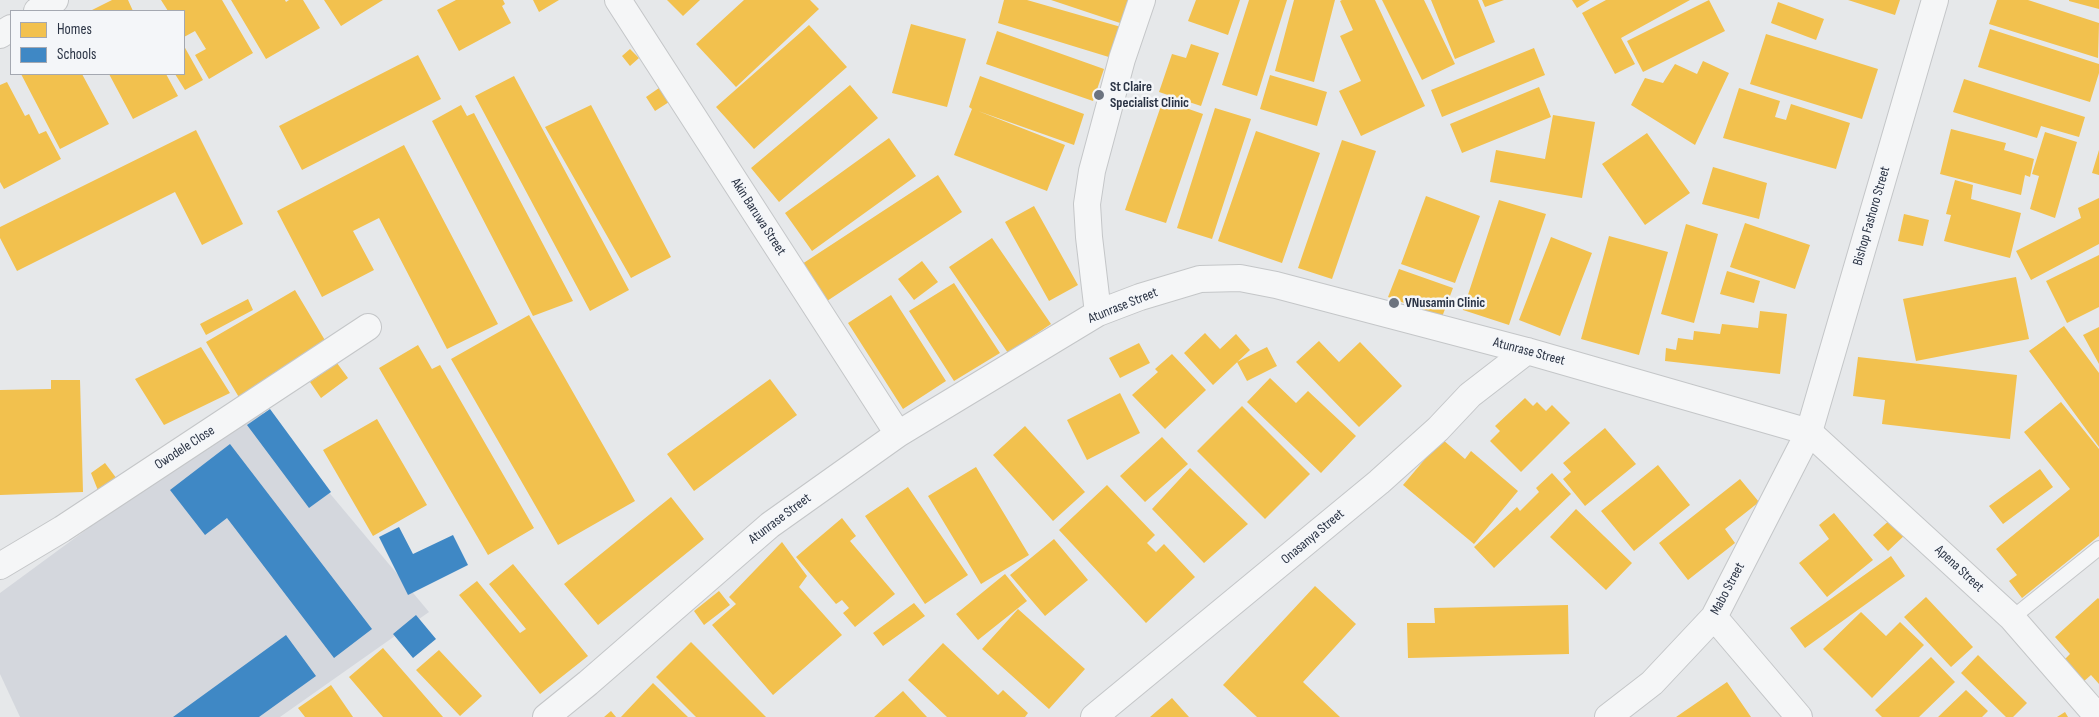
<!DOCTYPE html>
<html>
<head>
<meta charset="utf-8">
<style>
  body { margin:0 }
  #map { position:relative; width:2099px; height:717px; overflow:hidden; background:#e6e8ea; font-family:"Sofia Sans Condensed",sans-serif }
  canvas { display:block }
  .legend { position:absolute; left:10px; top:10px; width:175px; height:65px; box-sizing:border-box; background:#f4f6f9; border:1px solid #a4a8b1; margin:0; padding:6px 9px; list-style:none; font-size:15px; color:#2b3445 }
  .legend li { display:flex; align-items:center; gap:10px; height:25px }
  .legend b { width:25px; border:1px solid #a4a8b1 }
</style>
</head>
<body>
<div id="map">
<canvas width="2099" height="717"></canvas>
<ul class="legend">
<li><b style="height:14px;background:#f2c14e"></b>Homes</li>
<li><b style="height:14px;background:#3f88c5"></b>Schools</li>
</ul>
</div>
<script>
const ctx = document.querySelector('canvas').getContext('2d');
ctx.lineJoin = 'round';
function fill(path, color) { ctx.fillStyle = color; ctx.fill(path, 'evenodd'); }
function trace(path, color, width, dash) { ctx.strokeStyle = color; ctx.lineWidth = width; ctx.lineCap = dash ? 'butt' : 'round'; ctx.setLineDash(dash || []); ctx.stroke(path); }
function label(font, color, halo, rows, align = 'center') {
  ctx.font = font + ' "Sofia Sans Condensed",sans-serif'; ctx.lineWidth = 5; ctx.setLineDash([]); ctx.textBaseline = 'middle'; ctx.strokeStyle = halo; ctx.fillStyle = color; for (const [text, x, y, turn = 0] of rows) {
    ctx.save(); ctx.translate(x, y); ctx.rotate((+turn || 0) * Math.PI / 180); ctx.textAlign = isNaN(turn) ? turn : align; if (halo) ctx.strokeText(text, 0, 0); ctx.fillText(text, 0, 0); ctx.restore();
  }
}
fill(new Path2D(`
  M256,405L429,612L280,717H20L0,674V593Z`), '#d4d7dd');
fill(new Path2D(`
  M112,0H128L133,11H90Z
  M161,0H222L253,53L209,79L195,55L206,49L195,31L184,37V11H168Z
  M231,0H285L286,2L289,0H303L320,28L266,59Z
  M324,0H383L341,26Z
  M456,0H503L505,4L502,6L511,23L459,51L437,10Z
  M533,0H559L539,12Z
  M667,0H700L683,16Z
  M744,0H810L819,9L736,87L696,44Z
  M1004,0H1027L1121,27L1112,58L998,23Z
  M1051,0H1131L1123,24Z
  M1196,0H1240L1228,35L1188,21Z
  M1249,0H1287L1257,96L1222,85Z
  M1294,0H1335L1314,82L1275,71Z
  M1342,0H1375L1425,106L1361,136L1339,91L1361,81L1340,36L1353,30L1340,1Z
  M1382,0H1424L1455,64L1422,80Z
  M1431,0H1478L1495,42L1455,59Z
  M1482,0H1504L1485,7Z
  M1572,0H1590L1577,8Z
  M1606,0H1690L1621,38L1635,64L1615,74L1582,13Z
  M1709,0L1725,31L1643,72L1627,41Z
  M1848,0H1900L1895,15Z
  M1997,0H2028L2099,23L2098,58L1989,24Z
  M2069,0H2099V9L2069,1Z
  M1778,2L1824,19L1816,40L1771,23Z
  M911,24L966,39L947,107L892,93Z
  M809,25L847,67L754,149L716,107Z
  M1990,29L2099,64V73L2090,102L1978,67Z
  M997,31L1104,69L1093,101L986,64Z
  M1766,34L1878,69L1862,119L1750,84Z
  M1191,44L1219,53L1201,106L1159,92L1172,54L1186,58Z
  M184,46L203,80L185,90L175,74H184Z
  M1534,48L1545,75L1442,117L1431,90Z
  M630,49L639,58L630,66L622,56Z
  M418,55L441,99L302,170L279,126Z
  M1703,61L1729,73L1695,145L1631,105L1645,78L1663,83L1675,64L1697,74Z
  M21,74H82L109,124L60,149Z
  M109,74H166L178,96L133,119Z
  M1270,75L1327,92L1317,126L1260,109Z
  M514,76L629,290L590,311L475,96Z
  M980,76L1084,114L1074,145L978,111L1065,145L1047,191L954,155L972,109L969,107Z
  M1964,79L2085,117L2079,137L2041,126L2037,138L1953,112Z
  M7,82L25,116L29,114L39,134L46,131L61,159L4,189L0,182V85Z
  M850,85L878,118L779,202L751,168Z
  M1539,87L1551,117L1462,153L1450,124Z
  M659,88L669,102L655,111L646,97Z
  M1739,88L1780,101L1775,117L1786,120L1791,104L1850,123L1836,169L1723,138Z
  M1163,100L1203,114L1166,223L1125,210Z
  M461,105L467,116L474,113L573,301L533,316L432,121Z
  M591,105L671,257L631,278L545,127Z
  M1215,108L1251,119L1212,239L1177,228Z
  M1553,115L1595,122L1582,198L1490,182L1496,150L1545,159Z
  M1951,129L2006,143L2004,150L2034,159L2030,177L2025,175L2021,195L1940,174Z
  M196,130L243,224L202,245L175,192L17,271L0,238V227Z
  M1256,131L1320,153L1282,263L1218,241Z
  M2045,132L2077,142L2055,218L2030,209L2039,176L2032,174Z
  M1647,133L1690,193L1645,225L1602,164Z
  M889,138L916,176L812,251L785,213Z
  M1342,140L1376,151L1332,279L1298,268Z
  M404,145L498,324L447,349L379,218L353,231L374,270L322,297L277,211Z
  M2099,150V175L2092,173Z
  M1713,167L1767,183L1759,219L1702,204Z
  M938,175L962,212L827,301L802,264Z
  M1955,180L1973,185L1971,199L2021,213L2010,258L1944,241L1951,215L1946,214Z
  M1426,196L1480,216L1455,283L1401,264Z
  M2099,198V244L2031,280L2016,251L2081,218L2078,208Z
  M1499,200L1546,214L1509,325L1463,310Z
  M1034,206L1078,285L1049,301L1005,222Z
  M1904,214L1929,220L1923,246L1898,241Z
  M1745,223L1810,245L1795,289L1730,267Z
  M1686,224L1718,234L1694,323L1661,314Z
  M1609,236L1668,252L1639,355L1581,339Z
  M1551,237L1592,253L1560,336L1519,320Z
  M992,238L1051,324L1008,353L949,267Z
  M2099,255V307L2067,323L2046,281Z
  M922,261L938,282L914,300L898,279Z
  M1399,269L1453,288L1442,317L1388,297Z
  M1727,271L1760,281L1754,303L1720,294Z
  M2016,277L2029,339L1916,361L1903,299Z
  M954,283L1000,353L954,381L909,311Z
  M295,290L329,347L240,399L206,342Z
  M891,295L946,381L903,409L848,323Z
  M248,299L253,310L206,335L200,324Z
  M1760,311L1787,314L1780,374L1665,361L1666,348L1676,350L1678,338L1693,340L1694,331L1720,334L1722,324L1758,328Z
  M529,315L635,501L558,545L451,359Z
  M2064,326L2099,373V447L2029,351Z
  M2099,327V364L2083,335Z
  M1205,333L1220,349L1236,334L1250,350L1213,385L1184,353Z
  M1319,341L1339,362L1360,342L1402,386L1359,427L1296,362Z
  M1139,343L1150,363L1120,378L1109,358Z
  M418,345L432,369L440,365L534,528L488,555L379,368Z
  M201,347L230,393L164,425L135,379Z
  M1267,347L1277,366L1247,381L1237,362Z
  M1172,354L1206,390L1165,429L1132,395L1158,372L1155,369Z
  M1858,357L2017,375L2010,439L1882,424L1885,400L1853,396Z
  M337,363L348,378L321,398L310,382Z
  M1270,378L1296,403L1308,391L1356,436L1321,473L1247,402Z
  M770,379L797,415L694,491L667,454Z
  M51,380H80L83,492L0,495V390L51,389Z
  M1120,393L1140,433L1087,460L1067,420Z
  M1525,398L1533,406L1537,402L1546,411L1552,405L1570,423L1521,472L1490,441L1500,431L1495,426Z
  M2061,402L2099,449V536L2022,598L2009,581L2017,575L1996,549L2070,489L2024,432Z
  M1242,406L1310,474L1265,519L1197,451Z
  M377,419L427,505L373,536L323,450Z
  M1025,426L1085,492L1053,521L993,455Z
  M1605,428L1636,464L1585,506L1563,479L1571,472L1563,463Z
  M1162,437L1188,464L1145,502L1120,476Z
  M1442,439L1465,459L1471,451L1518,491L1474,544L1403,485Z
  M105,463L117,479L99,493L91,473Z
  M1658,465L1690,505L1634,551L1601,511Z
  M976,467L1029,555L981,584L928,496Z
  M1190,468L1248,524L1204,563L1152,509Z
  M2040,469L2053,487L2003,524L1989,506Z
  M1552,473L1571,494L1494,568L1474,547L1517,507L1520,511L1539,492L1536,488Z
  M1740,479L1759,502L1725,529L1735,543L1688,580L1659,543Z
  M1107,485L1155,535L1147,543L1156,552L1164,544L1195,577L1146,623L1059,530Z
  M908,487L968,575L925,604L865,516Z
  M671,497L704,539L598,625L564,584Z
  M1576,509L1632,563L1606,590L1550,537Z
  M1834,513L1873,560L1827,597L1799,563L1829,539L1819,525Z
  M842,518L856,536L850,541L895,594L855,627L843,613L849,608L842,600L836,604L796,557Z
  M1892,518L1907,533L1888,551L1873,535Z
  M1054,539L1088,580L1045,616L1010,575Z
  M782,542L807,576L799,587L842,635L773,695L712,625L736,604L729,597Z
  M1891,556L1905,576L1805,648L1790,628Z
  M513,564L588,656L540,694L459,595L477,581L520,633L526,629L489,584Z
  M1005,574L1027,601L978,640L956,614Z
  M1315,586L1356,624L1303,682L1340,717H1257L1223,685Z
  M719,591L730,605L704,625L694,611Z
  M1926,597L1973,647L1951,667L1904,617Z
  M2098,598L2099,599V684L2091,675L2083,682L2063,661L2070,654L2055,637Z
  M914,603L925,616L883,646L873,633Z
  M1568,605L1569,654L1408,658L1407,623H1435L1434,608Z
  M1018,609L1085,669L1049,709L982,649Z
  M1861,612L1886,636L1900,622L1924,645L1872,698L1823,649Z
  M691,642L766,717H696L656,677Z
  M943,643L998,695L1003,690L1028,713L1025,717H947L908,680Z
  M383,648L443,717H383L349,677Z
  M439,650L482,696L460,716L416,670Z
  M1978,655L2027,703L2013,717H2006L1961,673Z
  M1931,657L1955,682L1919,717H1882L1875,710Z
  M1727,682L1751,717H1676Z
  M653,683L688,717H621Z
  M331,685L353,717H305L298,708Z
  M1966,690L1988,711L1982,717H1938Z
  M903,691L927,717H874Z
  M1172,698L1189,717H1150Z
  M611,711L616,717H604Z
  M2065,712L2068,717H2057Z`), '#f2c14e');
fill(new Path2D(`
  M270,409L331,492L309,508L247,425Z
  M230,444L372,629L334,658L227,518L205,535L170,490Z
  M399,527L413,554L453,535L468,565L408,595L379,537Z
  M416,615L436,639L413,658L393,634Z
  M286,635L316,676L259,717H173Z`), '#3f88c5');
const service = new Path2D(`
  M2012,618L2099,548`);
const minor = new Path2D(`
  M618,0L898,434
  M37,11L55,0
  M0,35L11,28
  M1098,313L1089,237L1087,204L1092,171L1122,59L1142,0
  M0,566L62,529L368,327
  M1714,617L1799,717
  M546,717L588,683L770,525L898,434L1098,313L1140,297L1200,279L1240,278L1276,285L1527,351L1809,432L2012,618L2098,717
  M1094,717L1379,482L1438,429L1470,395L1527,351
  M1608,717L1652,683L1714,617L1809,432L1935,0`);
trace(service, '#c4c6c8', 16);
trace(minor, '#c4c6c8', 28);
trace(service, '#f5f6f7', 14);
trace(minor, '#f5f6f7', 26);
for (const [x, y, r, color] of [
  [1099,95,6,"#6c737f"],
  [1394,303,6,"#6c737f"]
]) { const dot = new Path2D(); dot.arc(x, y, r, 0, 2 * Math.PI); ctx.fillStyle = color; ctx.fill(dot); trace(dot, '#f4f6f9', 2); }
label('bold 14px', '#2b3445', '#f4f6f9', [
  ["St Claire",1110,87],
  ["Specialist Clinic",1110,103],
  ["VNusamin Clinic",1405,303]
], 'left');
label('14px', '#2b3445', '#f4f6f9', [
  ["Bishop Fashoro Street",1872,216,-74],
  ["Akin Baruwa Street",758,217,57],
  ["Atunrase Street",1123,306,-22],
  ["Atunrase Street",1529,352,15],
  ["Owodele Close",185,448,-33],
  ["Atunrase Street",780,519,-37],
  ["Onasanya Street",1313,537,-40],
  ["Apena Street",1959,569,43],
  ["Mabo Street",1728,589,-62]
]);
</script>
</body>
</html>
